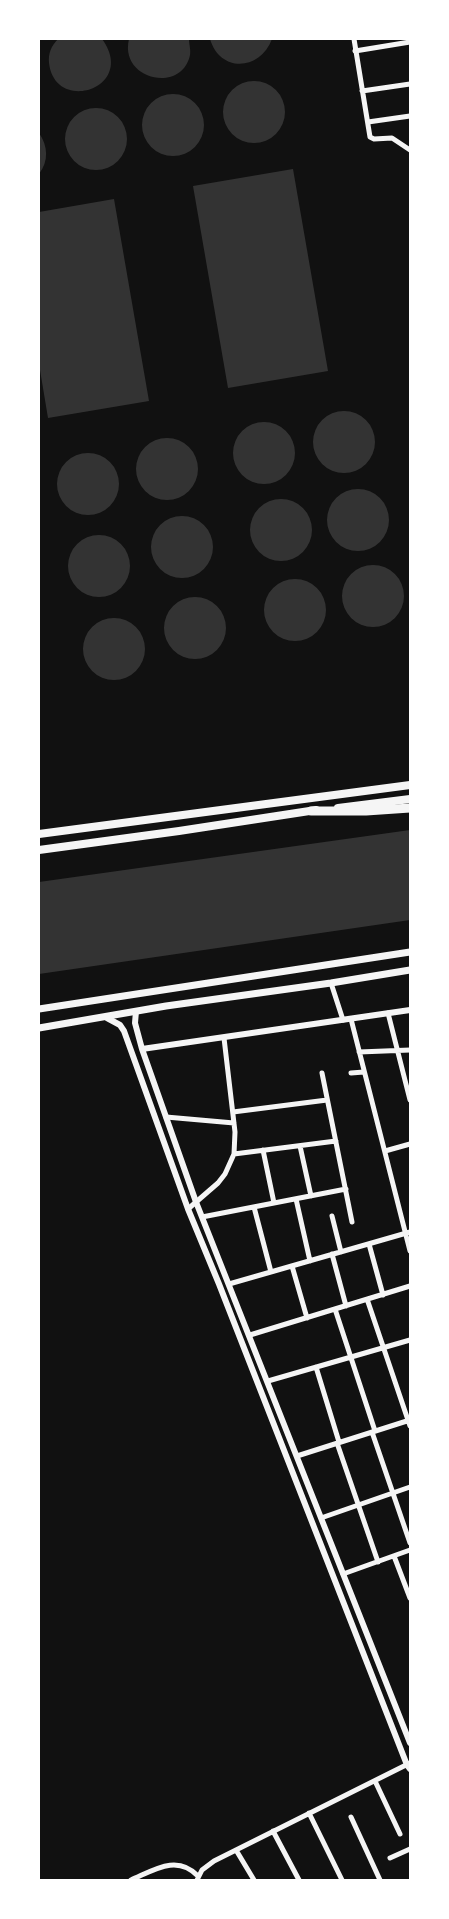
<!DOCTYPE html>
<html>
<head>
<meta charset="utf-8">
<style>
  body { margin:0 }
  #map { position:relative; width:449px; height:1919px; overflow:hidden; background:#111; font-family:"Playfair Display",serif }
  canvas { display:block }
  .frame { position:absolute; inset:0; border:40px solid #fff; pointer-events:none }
</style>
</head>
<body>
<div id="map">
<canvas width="449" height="1919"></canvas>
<div class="frame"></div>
</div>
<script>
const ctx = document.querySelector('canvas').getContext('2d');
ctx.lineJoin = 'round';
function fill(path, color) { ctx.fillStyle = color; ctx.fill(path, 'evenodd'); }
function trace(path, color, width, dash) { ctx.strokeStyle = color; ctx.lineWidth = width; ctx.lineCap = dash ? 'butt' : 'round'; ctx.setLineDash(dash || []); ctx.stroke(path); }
fill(new Path2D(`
  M58,39H102C138,88 55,115 49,63C48,54 51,46 58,39Z
  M129,39H189C189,44 191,50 190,55C182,94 119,80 129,39Z
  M210,39H272C260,71 220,73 210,39Z
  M223 112a31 31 0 1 1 62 0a31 31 0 1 1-62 0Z
  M142 125a31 31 0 1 1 62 0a31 31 0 1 1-62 0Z
  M65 139a31 31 0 1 1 62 0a31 31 0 1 1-62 0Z
  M39,133C48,146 49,161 39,174Z
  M293,169L328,371L228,388L193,186Z
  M114,199L149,401L48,418L39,364V212Z
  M313 442a31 31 0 1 1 62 0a31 31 0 1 1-62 0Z
  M233 453a31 31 0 1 1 62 0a31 31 0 1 1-62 0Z
  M136 469a31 31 0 1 1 62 0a31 31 0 1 1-62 0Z
  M57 484a31 31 0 1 1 62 0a31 31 0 1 1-62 0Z
  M327 520a31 31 0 1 1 62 0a31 31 0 1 1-62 0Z
  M250 530a31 31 0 1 1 62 0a31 31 0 1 1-62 0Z
  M151 547a31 31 0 1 1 62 0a31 31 0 1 1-62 0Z
  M68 566a31 31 0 1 1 62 0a31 31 0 1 1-62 0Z
  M342 596a31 31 0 1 1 62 0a31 31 0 1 1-62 0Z
  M264 610a31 31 0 1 1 62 0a31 31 0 1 1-62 0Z
  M164 628a31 31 0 1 1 62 0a31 31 0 1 1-62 0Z
  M83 649a31 31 0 1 1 62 0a31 31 0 1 1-62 0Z
  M410,830V920L39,974V882Z`), '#333');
trace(new Path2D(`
  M354,39L370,137L374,139L392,138L410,150
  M355,51L410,42
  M362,91L410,84
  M368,122L410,116
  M331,983L343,1020
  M388,1013L410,1100
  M351,1019L410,1251
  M359,1052L410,1050
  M322,1073L352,1222
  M351,1073L364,1072
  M233,1112L327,1100
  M166,1117L234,1123
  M300,1146L311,1196
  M263,1150L274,1203
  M385,1151L410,1144
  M234,1154L336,1141
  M296,1199L310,1261
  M254,1207L271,1272
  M188,1209L218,1183L225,1174L234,1154L235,1132L224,1038
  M332,1216L341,1252
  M202,1217L346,1189
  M369,1244L383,1295
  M332,1254L346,1306
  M292,1266L307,1318
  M229,1284L410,1232
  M367,1299L410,1426
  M335,1309L375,1431
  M250,1335L410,1286
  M316,1367L339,1442
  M268,1381L410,1340
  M372,1432L410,1543
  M337,1443L378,1562
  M297,1456L410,1420
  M321,1518L410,1487
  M394,1556L410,1598
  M343,1574L410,1550
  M375,1781L400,1834
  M309,1813L342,1880
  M351,1817L380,1880
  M273,1831L299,1880
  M236,1850L254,1880
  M390,1858L410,1849
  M131,1880C154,1870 177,1854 198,1876
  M197,1880L202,1870L214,1861L410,1763`), '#f5f5f5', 5);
trace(new Path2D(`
  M136,1011L135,1023L142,1049L196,1202L410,1743
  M107,1018L120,1025L124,1031L188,1209L219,1284L407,1765L410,1769
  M142,1049L410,1010`), '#f5f5f5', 6);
trace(new Path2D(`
  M39,1009L410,952
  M39,1028L166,1006L331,983L410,970`), '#f5f5f5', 7);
trace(new Path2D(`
  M338,808L410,799
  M39,834L410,785
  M39,850L179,831L316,810`), '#f5f5f5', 8);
trace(new Path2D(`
  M311,811H366L410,808`), '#f5f5f5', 9);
</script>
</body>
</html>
